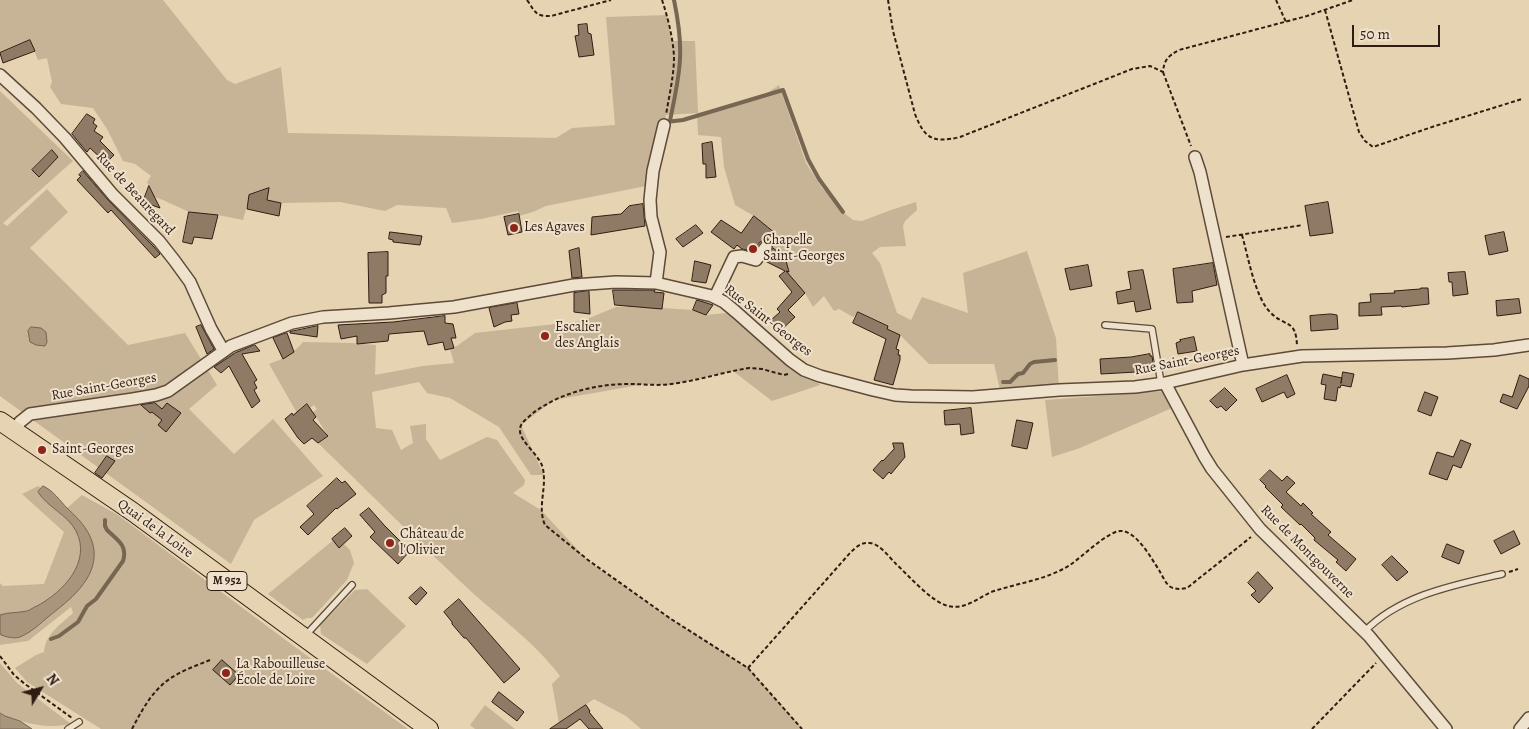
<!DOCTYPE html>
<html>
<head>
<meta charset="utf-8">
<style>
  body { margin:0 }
  #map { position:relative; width:1529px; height:729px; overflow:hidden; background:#e6d3b2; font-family:Alegreya,serif }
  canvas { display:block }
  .north { position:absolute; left:15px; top:664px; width:50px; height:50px; -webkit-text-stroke:4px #efe2cd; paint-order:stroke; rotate:53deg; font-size:14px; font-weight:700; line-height:20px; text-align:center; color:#301c12 }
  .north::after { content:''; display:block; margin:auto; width:18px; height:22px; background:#301c12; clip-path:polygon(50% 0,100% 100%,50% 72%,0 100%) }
  .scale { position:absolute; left:1352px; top:25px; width:88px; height:22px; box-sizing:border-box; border:2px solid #301c12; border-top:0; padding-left:6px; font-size:15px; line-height:18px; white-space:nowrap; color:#301c12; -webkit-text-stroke:4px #efe2cd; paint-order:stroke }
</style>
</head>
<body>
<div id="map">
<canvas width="1529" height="729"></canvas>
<div class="north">N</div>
<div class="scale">50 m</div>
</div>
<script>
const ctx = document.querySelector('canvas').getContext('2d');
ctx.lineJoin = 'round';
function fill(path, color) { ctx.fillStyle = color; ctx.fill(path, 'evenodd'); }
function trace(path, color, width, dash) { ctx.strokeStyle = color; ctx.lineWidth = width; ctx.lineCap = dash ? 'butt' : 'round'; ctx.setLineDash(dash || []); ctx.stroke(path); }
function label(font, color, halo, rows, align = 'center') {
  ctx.font = font + ' Alegreya,serif'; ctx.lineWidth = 4; ctx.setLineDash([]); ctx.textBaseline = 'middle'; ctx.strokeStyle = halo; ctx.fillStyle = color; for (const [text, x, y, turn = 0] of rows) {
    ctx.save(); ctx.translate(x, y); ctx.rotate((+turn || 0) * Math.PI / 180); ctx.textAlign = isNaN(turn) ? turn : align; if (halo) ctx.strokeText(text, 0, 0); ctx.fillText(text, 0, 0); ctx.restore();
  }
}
fill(new Path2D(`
  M0,0H163L227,80L235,84L281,67L288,133L556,138L572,128L615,125L606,17L667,15L672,41H695L698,113L736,106L760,98L779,85L806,163L822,188L833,198L843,212L853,220L862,221L891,210L916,202L917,210L905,221L903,226L906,246L880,247L872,253L880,263L897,313L911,320L922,297L968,313L963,273L1027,251L1056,338L1059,390L1001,394L994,364H929L900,335L887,329L888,325L859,312L853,317L839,309L834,311L824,296L813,307L805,293L785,272L788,270L783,266L780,253L771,246L769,248L775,232L754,216L735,205L724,167L721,137L698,135L697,113L666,115L651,185L546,206L533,212L519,216L518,211L481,219L452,223L446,208L397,205L385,211L340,202L281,203L267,200L268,192L263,190L254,194V196L250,195L243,220L218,215L189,212L163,200L146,194L151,190L147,182L151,176L135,164L123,161L107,129L93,108L61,104L50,87L52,82L47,58L38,60L30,41L0,53Z
  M0,91L73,161L3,223L7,226L47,189L68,212L30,248L128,345L185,333L217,385L189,409L234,454L273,419L323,476L254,520L231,564L0,396Z
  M630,306L693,310L706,315L736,312L804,370L820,385L772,401L733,371L669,385L645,384L554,400L521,425L544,475H531L499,427L450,398L427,393L419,382L372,392L376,428L392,430L401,450L413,443L410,426L426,424V439L440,460L487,437L497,440L525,480L524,485L513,493L541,510L588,561L671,619L748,668L803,729H641L626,716L594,699L559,723L552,684L560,676C533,640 496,615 463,584C414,538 367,490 318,443L328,436L313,412L317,409L314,405L310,408L307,404L297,413L269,364C283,359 293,354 303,342L351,343L376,345L375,375L423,366L454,363L450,349L454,348L475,333L582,321L616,307Z
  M1163,391L1172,408L1080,448L1052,457L1045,400Z
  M38,486L67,508L82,495L118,515L291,644L408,729H101L27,682L15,668L36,655L44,652C46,633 60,625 73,613L71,607L28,641L0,645V583L3,586L44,584L64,532L22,494Z
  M337,537L350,550L354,563L347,580L312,618H307L303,620L268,594Z
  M367,589L406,626L367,664L321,634L320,625L355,590Z
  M0,663L17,683L71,724C44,729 31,724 5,716L0,713Z
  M485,705L515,729H475L470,725Z`), '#c7b497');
const water = new Path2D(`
  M31,327L41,328L46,332L47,342L45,346L36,345L30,342L28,331Z
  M43,486C53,490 60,501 68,509C80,520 92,533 94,550C97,580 68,601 48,617C40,624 30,633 20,637C14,639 7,637 1,635L0,633V615C8,612 18,613 27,611C30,610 34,607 37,606C63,592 92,562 76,531C67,514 48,508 38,492Z
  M0,713L5,716L20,721L32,729H0Z`);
fill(water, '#a8957c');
trace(water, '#786552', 1);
trace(new Path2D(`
  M670,121C674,100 679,80 680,59C681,40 678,19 674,0
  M666,122L683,120L783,90L808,159L819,179L843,212
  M1003,382H1010L1018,374L1023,373L1030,364L1034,362L1055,360
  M51,639L59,636L78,622L87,606L96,599L123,561C128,545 117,540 107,530L105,526V520`), '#786552', 4);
const building = new Path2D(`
  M587,24L588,33L591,34L594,55L579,57L575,36L579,35L578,25Z
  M30,40L35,51L3,63L0,53Z
  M87,114L95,119L93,123L97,126L94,131L103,137L100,141L114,155L106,163L90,148L87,152L86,151L72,134Z
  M712,142L716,177L706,178V164H703L702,144Z
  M52,150L58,157L39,177L32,170Z
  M83,171L108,200L153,246L160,254L155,258L111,210L108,213L77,180L81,176L79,175Z
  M149,186L160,208L143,202Z
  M269,188L267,200L281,203L279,216L247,209L249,195Z
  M1328,202L1333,233L1310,236L1305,206Z
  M643,204L645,226L591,235L592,217L621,214L629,206Z
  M189,212L218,215L212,239L194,237L192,244L183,242Z
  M519,214L522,232L508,235L504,217Z
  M754,216L775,233L769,240H764L760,242L753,251L742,249L737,245L734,249L711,232L721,220L741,233Z
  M696,225L703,233L683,247L676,239Z
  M390,232L422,236L420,245L393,242V240L389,239Z
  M1504,232L1508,251L1489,255L1485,236Z
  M579,248L582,277L572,278L569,251Z
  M773,248L785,257L789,272L786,271L805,293L788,310L795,317L779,332L771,324V320L780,312L777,309L792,292L779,276L785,271L765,261Z
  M388,252V276H386V293L382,295V303H369L368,253Z
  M695,261L711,265L706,283L692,281Z
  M1213,263L1217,285L1192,291L1193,302L1177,303L1173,269Z
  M1088,265L1092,286L1070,290L1065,269Z
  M1143,270L1151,309L1136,312L1134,301L1118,304L1116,292L1131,289L1128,272Z
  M1465,272L1468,294L1453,296L1452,282H1449L1448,273Z
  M1421,288H1428L1429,304L1402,307L1401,306L1381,307L1382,315L1359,316V303L1371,302L1370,294L1395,293L1394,291L1420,289Z
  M613,290H655L654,292L664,293L662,309L615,305Z
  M589,291L590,314L574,312V293Z
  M1519,299L1521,313L1497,316L1496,301Z
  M697,300L713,305L706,315L693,310Z
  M517,303L519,314L511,315L512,321L505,322L494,327L489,308Z
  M858,312L888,326L887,329L900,335L896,349L899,350L898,355H900V360L893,385L874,380L886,339L853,323Z
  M1331,314L1337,315L1338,329L1311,331L1310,316Z
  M445,316V323L453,324L456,338H451L454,348L445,350L443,342L428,345L424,331L389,334L388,341L357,344V336L341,339L338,325L393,322Z
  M201,325L214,349L207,354L196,327Z
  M318,326L317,337L290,333V332Z
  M287,333L294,352L283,359L273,338Z
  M1194,337L1197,351L1178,354L1176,343L1181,341L1180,340Z
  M255,345L260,351L242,354L257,380L254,382L257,388L254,390L260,401L252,408L229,366L221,373L214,367L235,353Z
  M1150,354V356H1152L1154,368L1136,372L1101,374L1100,359L1131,357Z
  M1343,372L1354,374L1351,387L1341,385L1340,388L1338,387L1336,401L1324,399L1326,385L1321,384L1323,374L1342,378L1341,383Z
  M1287,375L1295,394L1287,398L1284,392L1262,402L1256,389Z
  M1520,375L1529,379V386L1517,409L1500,402L1503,394L1512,397Z
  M1225,388L1237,400L1226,411L1221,406L1217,408L1210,401Z
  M1425,392L1438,397L1431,416L1418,411Z
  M155,403L162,409L167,403L181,413L166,432L158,425L162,420L152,412L150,413L141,405Z
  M307,404L316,417L313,420L328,436L318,443L312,438L304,444L298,438L285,419L292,413L293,415Z
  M971,408L974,433L961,435L960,424L945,425L944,411Z
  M1017,420L1033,423L1027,449L1012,446Z
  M1461,440L1471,444L1461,468L1453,465L1447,480L1429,474L1437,452L1453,457Z
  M893,443H903L905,457L891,474L889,472L883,479L873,470L882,460L883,461L894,449Z
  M107,456L115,461L102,478L95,473Z
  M1270,470L1282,481L1287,476L1295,483L1286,492L1301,506L1303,503L1313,513L1311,514L1331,532L1328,535L1356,559L1346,571L1336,562L1338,560L1314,540L1315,538L1301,524L1300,525L1281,507L1283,505L1265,487L1266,486L1260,480Z
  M337,478L342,483L345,481L356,494L337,509L336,508L308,535L300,527L314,514L307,506Z
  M369,508L384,525L410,551L398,564L370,537L375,532L360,515Z
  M345,528L352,536L339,548L332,539Z
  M1514,531L1520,544L1501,554L1494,541Z
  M1447,544L1464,551L1459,564L1442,557Z
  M1392,556L1408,572L1397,581L1382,565Z
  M1258,572L1273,588L1259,603L1251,595L1256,591L1248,583Z
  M421,587L427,593L416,605L409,598Z
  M459,599L520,669L504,683L466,638H464L452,624V622L444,612Z
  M222,660L239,675L230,685L213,670Z
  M499,692L524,712L517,721L492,702Z
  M586,705L590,711L589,712L603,729H589L580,719L566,729H550Z`);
fill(building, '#8f7b65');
trace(building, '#301c12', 1);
const service = new Path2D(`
  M1105,325L1152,329L1161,383
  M1364,632C1400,595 1454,585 1502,574
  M305,636L352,585
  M68,729L79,722`);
const minor = new Path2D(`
  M0,75L36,108L65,138L113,195L159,241L174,260L190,282L211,329L223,350
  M1195,157L1200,172L1243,365
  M656,283L660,252L651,217L650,200L653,171L664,125
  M715,297L734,257L742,256L756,260L766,247
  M1165,383L1204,456L1212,469L1260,529L1369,636L1446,729
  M14,431L20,422L30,414L133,399L156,395L168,391L231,346L292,323L323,317L389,313L454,307L574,285L616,282L656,283L712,296L724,302L736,312L790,360L804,370L820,376L873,390L895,395L911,396L973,397L1059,390L1135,387L1165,383L1243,365L1302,356L1447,353L1494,350L1529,345
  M1520,729L1529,718`);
const primary = new Path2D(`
  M0,421L133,512L429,729`);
trace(service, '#5e4a3a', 8);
trace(minor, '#5e4a3a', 14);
trace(primary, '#301c12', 20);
trace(new Path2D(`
  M527,0C535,11 535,17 551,16L611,0
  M662,0C668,18 673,38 674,57C674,76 669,96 666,115
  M888,0L893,31L915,114C925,140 934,143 960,137L1132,69L1150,66L1163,72C1164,60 1168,56 1179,50L1307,16L1353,0
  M1276,0L1286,22
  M1325,10L1359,132L1365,141L1373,147L1435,126L1522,99
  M1163,72L1191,146
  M1242,235C1248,256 1255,297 1270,312C1285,328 1296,318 1297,346
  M1226,237L1303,225
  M788,374L784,375L762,369L749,368C723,372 697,381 671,384C657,386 643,384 629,384C595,384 560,393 533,413C528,418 519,423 520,431C520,442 541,456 543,469C547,489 537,507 545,525L588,560L671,619L748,668L802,729
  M1509,572L1518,569
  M0,656L14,675L25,684L72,718
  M748,668L850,553C856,547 861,542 870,543C880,544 889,557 896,564C909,576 929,599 945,605C952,608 961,607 968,604C976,601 983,596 991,592C1018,583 1046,580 1070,565C1082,557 1107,532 1120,531C1136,530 1151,558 1159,570C1162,575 1165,582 1169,586C1175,590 1181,589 1187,588L1251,537
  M132,729C140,714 148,698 161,686C174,673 193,667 210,660
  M1312,729L1376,663`), '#301c12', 2, [4, 2.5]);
trace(service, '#efe2cd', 5.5);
trace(minor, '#efe2cd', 11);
trace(primary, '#e6d3b2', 18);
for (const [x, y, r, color] of [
  [514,228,5,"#8f2418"],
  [753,249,5,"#8f2418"],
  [545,336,5,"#8f2418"],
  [42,450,5,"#8f2418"],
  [390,543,5,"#8f2418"],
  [226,673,5,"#8f2418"]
]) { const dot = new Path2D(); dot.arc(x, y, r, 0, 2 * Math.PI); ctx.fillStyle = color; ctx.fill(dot); trace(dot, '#efe2cd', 2); }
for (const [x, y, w] of [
  [227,581,40]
]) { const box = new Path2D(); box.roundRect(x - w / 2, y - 9.5, w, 19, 4); ctx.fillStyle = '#efe2cd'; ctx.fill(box); trace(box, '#301c12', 1); }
label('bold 12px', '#301c12', null, [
  ["M 952",227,581]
]);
label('14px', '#301c12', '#efe2cd', [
  ["Rue de Beauregard",135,194,47],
  ["Rue Saint-Georges",768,321,38],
  ["Rue Saint-Georges",1187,361,-11],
  ["Rue Saint-Georges",104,387,-10],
  ["Quai de la Loire",155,529,36],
  ["Rue de Montgouverne",1307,552,45]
]);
label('14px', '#301c12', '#efe2cd', [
  ["Les Agaves",524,228],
  ["Chapelle",763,241],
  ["Saint-Georges",763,257],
  ["Escalier",555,328],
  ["des Anglais",555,344],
  ["Saint-Georges",52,450],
  ["Château de",400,535],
  ["l'Olivier",400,551],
  ["La Rabouilleuse",236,665],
  ["École de Loire",236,681]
], 'left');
</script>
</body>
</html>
